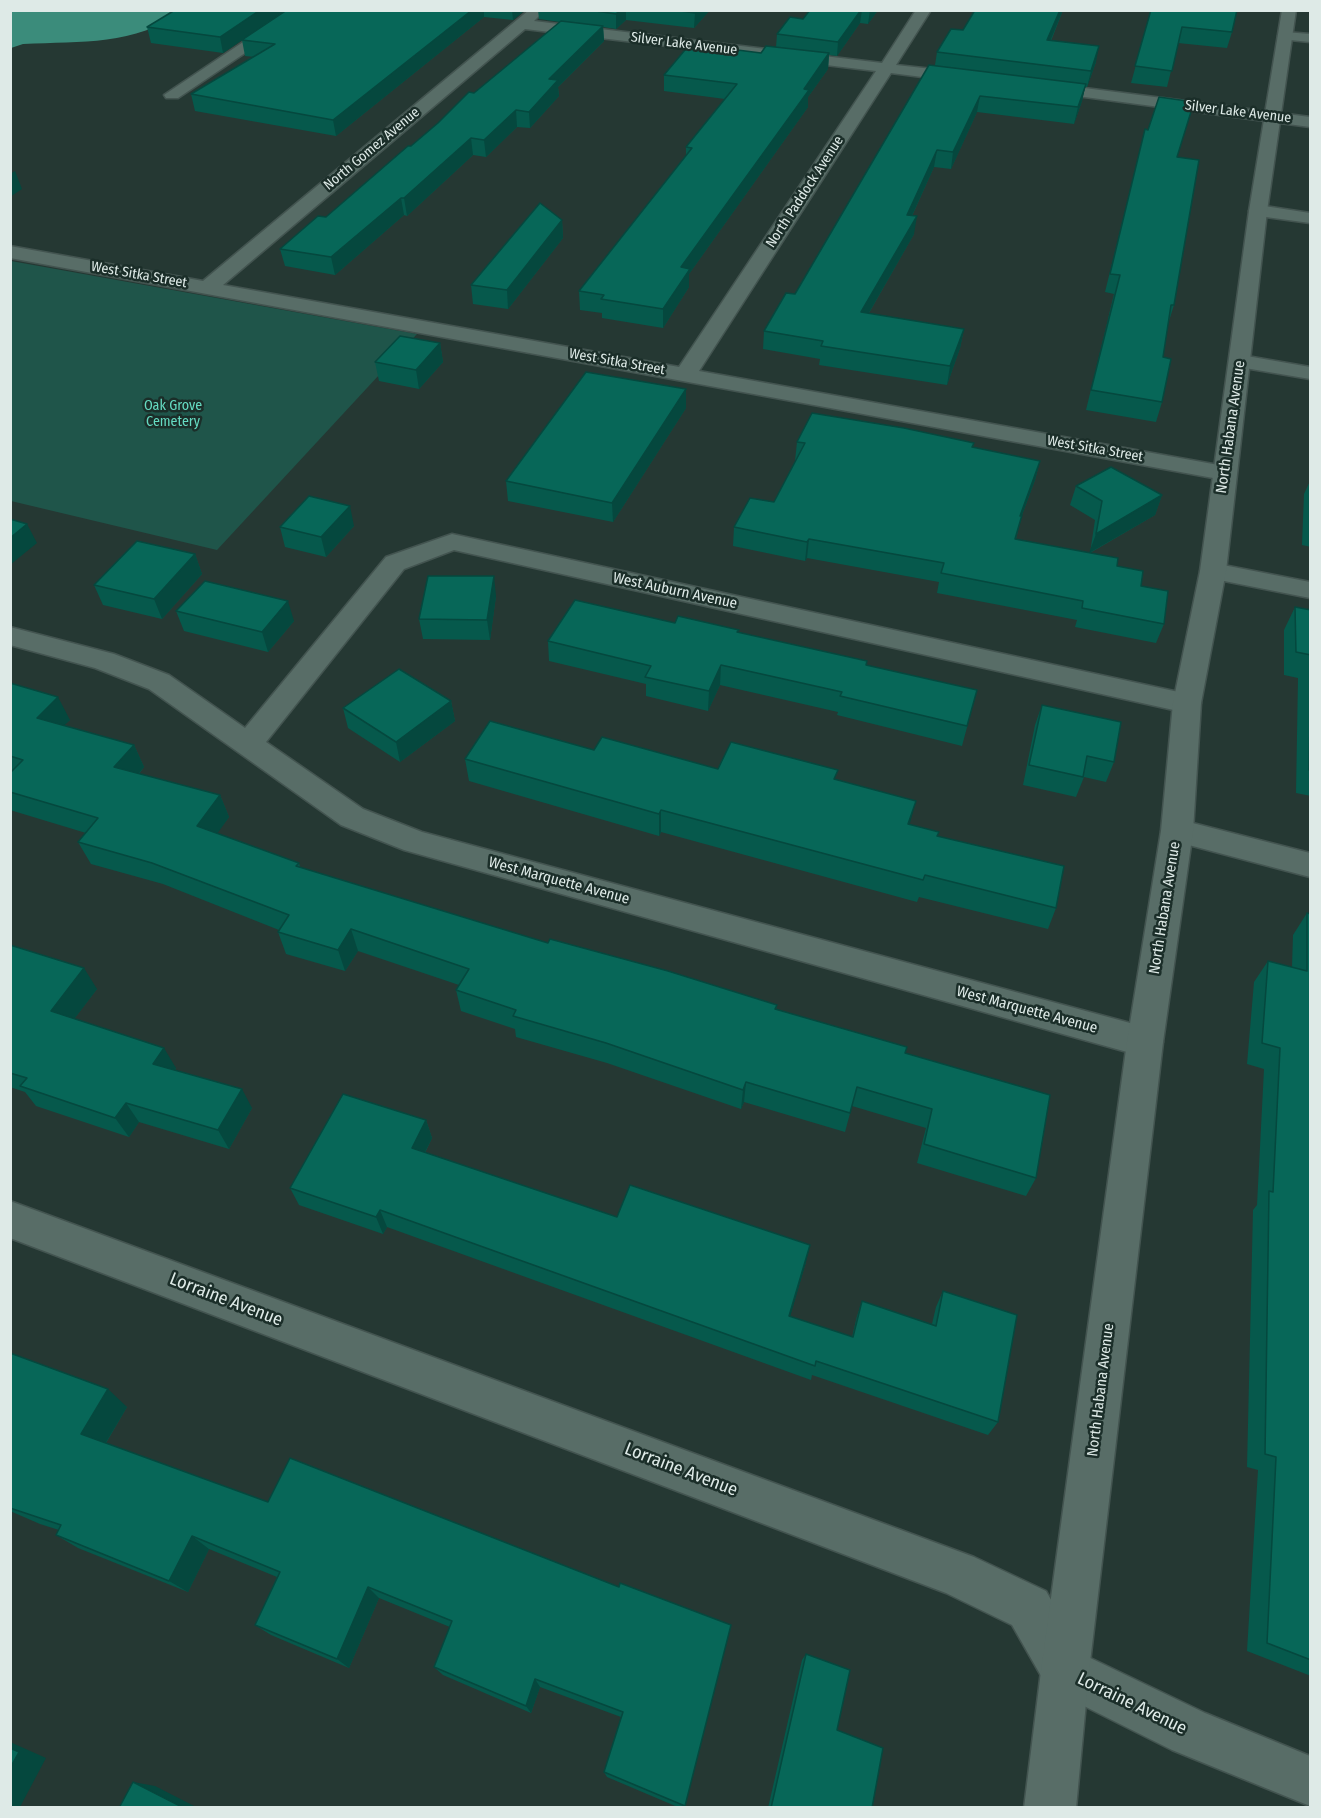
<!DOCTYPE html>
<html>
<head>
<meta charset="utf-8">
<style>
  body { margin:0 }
  #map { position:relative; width:1321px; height:1818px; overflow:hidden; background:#253833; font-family:"Fira Sans Condensed",sans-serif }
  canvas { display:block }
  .frame { position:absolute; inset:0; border:12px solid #deeae7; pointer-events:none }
</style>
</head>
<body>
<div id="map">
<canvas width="1321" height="1818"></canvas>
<div class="frame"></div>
</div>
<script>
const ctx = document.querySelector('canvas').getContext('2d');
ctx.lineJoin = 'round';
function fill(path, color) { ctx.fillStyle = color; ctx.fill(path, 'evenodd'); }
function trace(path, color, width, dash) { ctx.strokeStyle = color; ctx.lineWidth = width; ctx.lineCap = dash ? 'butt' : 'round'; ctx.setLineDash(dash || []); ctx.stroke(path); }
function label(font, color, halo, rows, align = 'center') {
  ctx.font = font + ' "Fira Sans Condensed",sans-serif'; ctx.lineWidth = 5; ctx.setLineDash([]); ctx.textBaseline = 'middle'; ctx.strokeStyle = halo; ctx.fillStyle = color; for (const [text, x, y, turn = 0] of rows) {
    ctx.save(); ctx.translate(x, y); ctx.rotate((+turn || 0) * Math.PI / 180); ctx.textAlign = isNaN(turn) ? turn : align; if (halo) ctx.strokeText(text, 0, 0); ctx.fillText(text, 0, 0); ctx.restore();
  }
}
fill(new Path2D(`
  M11,261L417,334L217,550L11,501Z`), '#1f554a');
fill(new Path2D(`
  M11,11H184C133,46 83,41 23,44L11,48Z`), '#3b8c7b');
const minor = new Path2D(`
  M291,10H309L178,98H166L164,95Z
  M529,10H545L534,21L882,63L916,10H931L896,65L969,73L977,78L969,83L891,73L699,371L1224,466L1232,468L1236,473L1232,478L1224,480L10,258V246L203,281ZM525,29L876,71L679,367L223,285Z
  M1285,32L1310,34V42L1280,39L1278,36L1280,33Z
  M1038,82L1310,117V127L1032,90L1030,87L1032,84Z
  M1258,205L1310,213V223L1251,215L1249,211L1251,207Z
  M1241,355L1310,367V379L1233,366L1230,361L1233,356Z
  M452,534L1197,696L1201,703L1197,710L1187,713L454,550L404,569L266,742L363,809L422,832L1145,1027L1158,1031L1163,1042L1158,1053L1145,1057L404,850L341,825L149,689L95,668L10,645V627L114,654L169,675L245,728L386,557Z
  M1213,563L1310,582V598L1204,577L1200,571L1204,565Z
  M1177,819L1310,853V877L1166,839L1161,831L1166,823Z
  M10,1201L974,1557L1046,1591L1082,1654L1205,1713L1310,1756V1806L1172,1750L1048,1688L1012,1625L946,1593L10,1238Z`);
const tertiary = new Path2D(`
  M1282,10H1296L1267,211L1226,571L1201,703L1193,831L1163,1042L1089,1671L1076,1808H1024L1041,1671L1127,1042L1161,831L1173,703L1200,571L1249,211Z`);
trace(minor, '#435450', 3);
trace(tertiary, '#435450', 3);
fill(minor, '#586d67');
fill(tertiary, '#586d67');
fill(new Path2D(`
  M287,10H525L513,20L484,17L336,136L195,111L191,94L255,57L245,56L242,40L223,53L151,43L147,27Z
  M538,10H710L694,28L626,20L616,29L603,27L604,41L558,87L559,96L530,128L517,127L486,157L473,155L407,216L404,215L335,275L285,266L280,249L326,217L560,22L539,19Z
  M810,10H878L868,24L860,23L837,56L829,55L828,69L808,97V107L689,274V287L663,328L602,318V313L580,310L579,291L686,157V147L725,99L664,91V75L761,53L776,47L777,34L803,19Z
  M975,10H1063L1051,41L1096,62L1087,87H1085L1082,101L1074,124L977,112L951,169L934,167L912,216L914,234L869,313L964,329L960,348L947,385L819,365L820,359L763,349L764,331L795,294L935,65L937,52L963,30Z
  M1151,10L1232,32L1227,48L1178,43L1167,87L1131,83Z
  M1145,129L1177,157L1174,305L1168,324L1163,357L1162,402L1156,422L1086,410L1114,294L1105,292Z
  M562,220L563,238L508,309L473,304L471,285Z
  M440,343L443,362L419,389L379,381L375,362Z
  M686,408L613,522L508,501L506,481Z
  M797,442L974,443L973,447L1040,461L1035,480L1022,515L1016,539L1090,553L1095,520L1070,505L1076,486L1162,495L1155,515L1090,553L1117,566L1141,586L1164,624L1156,643L1075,627L1077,620L937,593L939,582L807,558L805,561L733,546L734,527L774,502L795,461Z
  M1311,479V547L1302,545L1304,494Z
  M354,526L326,557L285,547L280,527Z
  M195,554L202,574L162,619L103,605L94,585Z
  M496,596L490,640L423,639L419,619Z
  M1295,607L1311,610V796L1296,793L1298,678L1284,675V630Z
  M176,611L294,621L268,652L184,631Z
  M675,623L739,630L738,632L867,661V665L977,690L962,746L837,715L838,712L720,685L708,711L646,696V684L549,661L548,641Z
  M10,683L70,720L64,725L134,745L144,767L139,774L220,795L229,817L217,833L299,863L300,867L548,943L777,1005L776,1010L905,1053L1036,1178L1026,1196L917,1163L926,1128L852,1106L845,1132L744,1102L741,1109L607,1063L516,1037L515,1029L461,1011L456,990L459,985L358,951L345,971L286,954L278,932L279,930L163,884L91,864L78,842L86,833L10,810Z
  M451,701L455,721L400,762L348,728L343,708Z
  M1042,705L1114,762L1106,782L1084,777L1076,797L1023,785L1035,725Z
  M594,750L718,769L836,780L910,824L938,836L1056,908L1048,929L919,897L917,902L661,832L659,836L469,781L465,759Z
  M1307,913L1311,914V1676L1247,1651L1258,1470L1247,1467L1253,1210L1257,1205L1264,1069L1247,1064L1254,982L1268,961L1292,967L1293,935Z
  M10,945L97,989L74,1019L176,1068L175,1070L252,1108L229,1149L139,1122L129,1137L36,1106L25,1092L10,1087Z
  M426,1120L432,1138L425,1153L617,1217L806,1262L790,1316L852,1337L857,1316L862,1301L932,1324L936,1307L943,1291L998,1422L988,1435L812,1375L811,1380L387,1227L383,1234L299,1205L290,1188Z
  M10,1353L127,1407L106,1443L268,1502L619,1587L731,1625L684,1808H680L607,1777L604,1772L621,1717L540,1687L531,1713L443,1675L434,1667L450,1627L379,1598L349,1668L271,1635L255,1625L277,1577L209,1549L188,1592L78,1548L56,1535L59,1530L40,1524L10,1511Z
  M806,1654L837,1730L872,1808H768L802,1660Z`), '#06594c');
fill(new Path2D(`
  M260,10H286L223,53L220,37Z
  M472,10H484V17L336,136L333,120Z
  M512,10H525L513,20Z
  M620,10H626V20L616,29V14Z
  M697,10H710L694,28L695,13Z
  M861,10H862L860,23L837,56L838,42Z
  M870,10H878L868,24Z
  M1060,10H1063L1044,56L1047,40Z
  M603,26L604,41L558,87L559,96L530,128L529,112L549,79Z
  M1099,46L1096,62L1087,87L1091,71Z
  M829,53L828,69L808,97V107L689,274V287L663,328V309L681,267Z
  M1086,84L1082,101L1074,124L1078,107Z
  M980,96L977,112L951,169L953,152Z
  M516,110L517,127L486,157L484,140Z
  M471,138L473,155L407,216L404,198Z
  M937,150L934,167L904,233L907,215Z
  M15,171L22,189L10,197V174Z
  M401,198L404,215L335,275L331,257Z
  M917,216L914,234L859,330L861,312Z
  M562,220L563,238L508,309L507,290Z
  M964,329L960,348L947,385L950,366Z
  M440,343L443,362L419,389L416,370Z
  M686,389V408L613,522L612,503Z
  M1040,461L1035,480L1022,515L1010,558L1020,516Z
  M1162,495L1155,515L1089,553L1096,534Z
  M350,506L354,526L326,557L321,537Z
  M27,524L37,543L10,565V538Z
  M809,539L807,558L805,561L807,542Z
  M195,554L202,574L162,619L154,599Z
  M494,576L496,596L490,640L487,620Z
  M288,601L294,621L268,652L262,632Z
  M721,665L720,685L708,711L709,691Z
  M58,697L70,720L49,740L37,718Z
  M451,701L455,721L400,762L396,742Z
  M134,745L144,767L125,790L114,767Z
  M220,795L229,817L207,848L197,826Z
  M916,801L910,823L902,846L908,824Z
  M661,810V832L659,836V814Z
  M351,929L358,951L345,971L338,950Z
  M84,968L97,989L65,1031L51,1011Z
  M164,1048L176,1068L165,1084L153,1064Z
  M746,1082L744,1102L741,1109L743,1090Z
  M242,1089L252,1108L229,1149L218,1130Z
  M126,1103L139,1122L129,1137L115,1118Z
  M426,1120L432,1138L418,1166L412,1148Z
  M380,1210L387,1227L383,1234L376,1217Z
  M810,1245L806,1262L786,1331L789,1316Z
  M108,1389L127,1407L102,1449L81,1434Z
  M192,1536L209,1549L188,1592L169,1581Z
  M368,1587L379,1598L349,1668L337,1659Z
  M535,1679L540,1687L531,1713L526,1706Z
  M10,1742L46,1758L20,1807L21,1808H10Z
  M133,1782L155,1786L198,1808H184Z`), '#05483e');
const building = new Path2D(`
  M175,10H260L220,37L147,27Z
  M287,10H472L333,120L191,94L275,44L242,40Z
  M589,10H620L616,14Z
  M673,10H697L695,13Z
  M810,10H861L838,42L777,34L790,17L803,19Z
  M975,10H1060L1047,40L1099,46L1091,71L937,52L951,29L963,30Z
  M1151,10H1237L1232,32L1182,27L1172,71L1135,66Z
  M561,21L603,26L549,79L558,80L529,112L516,110L484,140L471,138L404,198H401L331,257L280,249L318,216L326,217L408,146H411L438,123L469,92L474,93Z
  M690,44L761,53L766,46L829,53L804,89L809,90L681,267L690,269L663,309L601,299L604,295L579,291L692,148L686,147L737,84L664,75Z
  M929,65L1086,84L1078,107L980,96L953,152L937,150L907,215L917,216L861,312L964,329L950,366L821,346L823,341L764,331L786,293L795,294Z
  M1159,97L1194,102L1177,157L1199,160L1174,305H1171L1163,357L1171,359L1162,402L1091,390L1120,275L1110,274L1145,129L1148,130Z
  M540,203L562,220L507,290L471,285Z
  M400,336L440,343L416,370L375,362Z
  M586,372L686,389L612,503L506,481Z
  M812,413L904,428L974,443L972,447L1040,461L1020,516L1022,515L1015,539L1118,558L1117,566L1143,571L1141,586L1168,591L1164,624L1082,608L1083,601L941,573L944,563L809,539L807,542L734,527L750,498L774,502L805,443L797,442Z
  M1111,467L1162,495L1096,534L1102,501L1076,486Z
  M309,496L350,506L321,537L280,527Z
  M10,519L27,524L10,538Z
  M137,541L195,554L154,599L94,585Z
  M428,576H494L487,620L419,619Z
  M205,581L288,601L262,632L176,611Z
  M575,600L675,623L678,616L739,630L737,632L867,661L866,665L977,690L967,726L840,696L842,692L721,665L709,691L645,677L651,666L548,641Z
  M1295,607L1311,610V655L1296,652Z
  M399,669L451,701L396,742L343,708Z
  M1311,678V770H1309Z
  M10,683L58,697L37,718L134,745L114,767L220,795L197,826L299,863L296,866L548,943L550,939L668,971L777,1005L775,1009L907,1047L905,1053L1050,1095L1036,1178L924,1144L932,1109L857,1087L850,1113L746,1082L743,1090L606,1043L513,1016L516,1010L456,990L469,969L351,929L338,950L278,932L289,915L152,863L78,842L98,818L10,792V773L23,760L10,756Z
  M1042,705L1121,722L1114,762L1087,756L1083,777L1029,765Z
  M490,721L594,750L602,737L718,769L731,742L838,770L834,779L916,801L908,824L939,832L937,836L1064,866L1056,908L925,875L923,880L661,810L659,814L465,759Z
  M1307,913L1311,914V1660L1267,1643L1276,1457L1265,1454L1269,1191L1273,1192L1280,1048L1262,1043L1268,961L1307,971Z
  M10,945L84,968L51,1011L164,1048L153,1064L242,1089L218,1130L126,1103L115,1118L20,1086L27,1078L10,1073Z
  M343,1094L426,1120L412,1148L617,1217L630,1185L810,1245L789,1316L853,1337L862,1301L936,1326L943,1291L1017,1315L998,1422L816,1361L815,1366L380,1210L376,1217L290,1188Z
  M10,1353L108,1389L81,1434L268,1502L290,1458L619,1587L620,1583L731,1625L685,1806L604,1772L623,1712L535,1679L526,1706L434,1667L452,1621L368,1587L337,1659L255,1625L280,1572L192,1536L169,1581L56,1535L61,1525L10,1508Z
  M806,1654L850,1670L837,1730L883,1748L872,1808H771Z
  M10,1748L19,1752L10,1768Z
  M133,1782L184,1808H119Z`);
fill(building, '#076758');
trace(building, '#05483e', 1.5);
label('14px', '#deeae7', '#1b2e29', [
  ["Silver Lake Avenue",684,44,7],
  ["Silver Lake Avenue",1238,112,7],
  ["North Gomez Avenue",372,149,-40],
  ["North Paddock Avenue",805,192,-57],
  ["West Sitka Street",139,275,10],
  ["West Sitka Street",617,362,10],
  ["West Sitka Street",1095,449,10]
]);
label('14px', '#65dbc2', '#1b2e29', [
  ["Oak Grove",173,406],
  ["Cemetery",173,422]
]);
label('15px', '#deeae7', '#1b2e29', [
  ["North Habana Avenue",1231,427,-82],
  ["West Auburn Avenue",675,591,12],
  ["West Marquette Avenue",559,881,15],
  ["North Habana Avenue",1165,908,-81],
  ["West Marquette Avenue",1027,1010,15],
  ["North Habana Avenue",1101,1390,-83]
]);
label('18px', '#deeae7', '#1b2e29', [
  ["Lorraine Avenue",226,1300,21],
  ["Lorraine Avenue",681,1470,21],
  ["Lorraine Avenue",1132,1704,26]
]);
</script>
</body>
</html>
